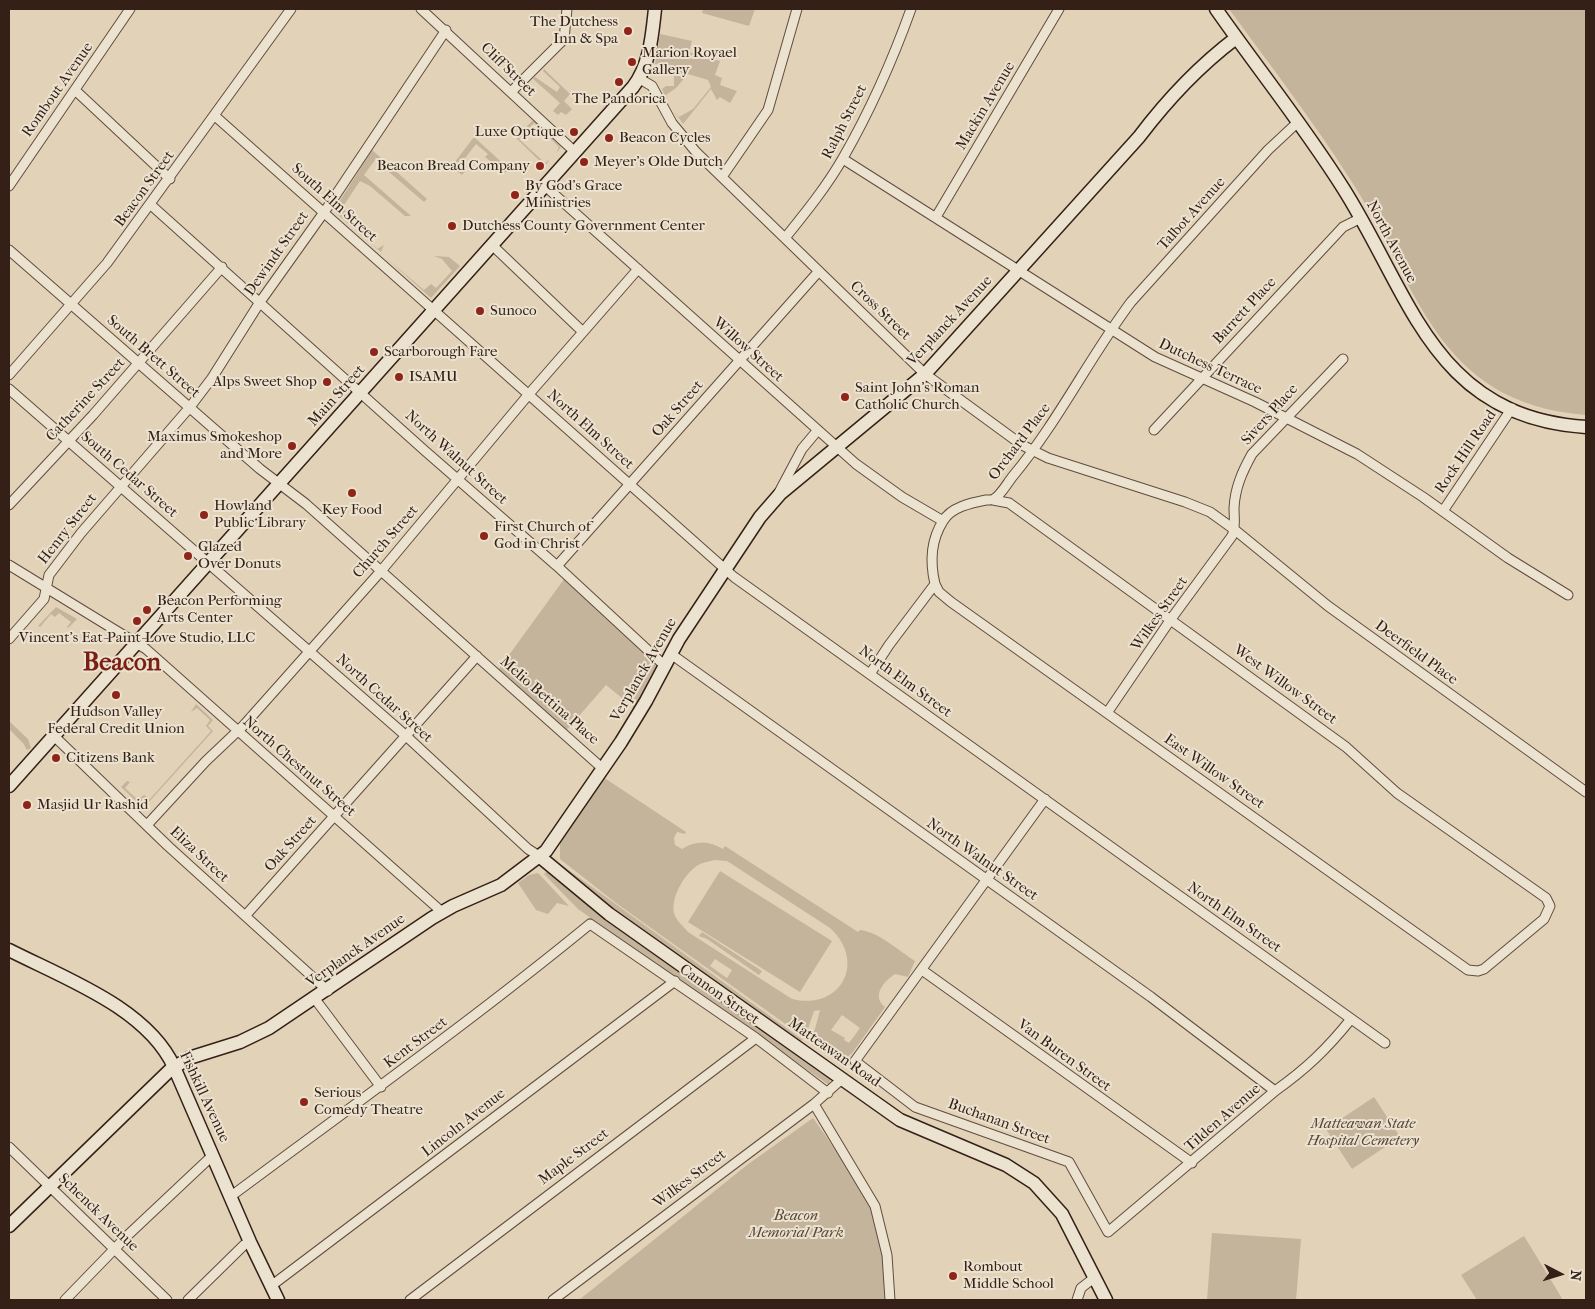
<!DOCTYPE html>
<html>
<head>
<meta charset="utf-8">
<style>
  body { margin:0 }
  #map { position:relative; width:1595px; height:1309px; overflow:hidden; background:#e2d2b7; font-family:"IM FELL French Canon",serif }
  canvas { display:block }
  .frame { position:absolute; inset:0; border:10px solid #342016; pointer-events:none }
  .north { position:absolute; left:1535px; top:1249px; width:50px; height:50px; -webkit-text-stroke:4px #ece2d0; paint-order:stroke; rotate:95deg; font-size:14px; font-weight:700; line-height:20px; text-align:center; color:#342016 }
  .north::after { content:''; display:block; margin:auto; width:18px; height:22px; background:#342016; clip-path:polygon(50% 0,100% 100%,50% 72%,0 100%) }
</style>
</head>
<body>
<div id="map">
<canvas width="1595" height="1309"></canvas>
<div class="frame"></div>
<div class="north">N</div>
</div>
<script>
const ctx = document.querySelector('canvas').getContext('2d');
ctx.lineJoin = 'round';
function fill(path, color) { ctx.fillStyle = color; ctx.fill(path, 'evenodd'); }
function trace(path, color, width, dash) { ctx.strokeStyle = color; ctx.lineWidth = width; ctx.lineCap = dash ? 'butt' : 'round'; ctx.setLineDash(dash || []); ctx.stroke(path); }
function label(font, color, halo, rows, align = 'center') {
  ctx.font = font + ' "IM FELL French Canon",serif'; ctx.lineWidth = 4; ctx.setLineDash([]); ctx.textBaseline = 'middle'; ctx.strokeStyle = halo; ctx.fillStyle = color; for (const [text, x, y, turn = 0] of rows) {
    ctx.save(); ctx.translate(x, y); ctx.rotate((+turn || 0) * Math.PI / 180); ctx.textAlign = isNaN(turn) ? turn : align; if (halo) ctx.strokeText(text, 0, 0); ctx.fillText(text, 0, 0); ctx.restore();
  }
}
fill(new Path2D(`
  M703,9H755L749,26L702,13Z
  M1229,9H1586V415C1434,403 1419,285 1350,179C1313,121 1270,65 1229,9Z
  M660,34L692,41L689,52L720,61L715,75L722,78L720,85L737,91L730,103L720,97L717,100L711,89L683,124L674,111L679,117L693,109L711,87L708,80L688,74L676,88L666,95L669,104L662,89L666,86H674V66L655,64Z
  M544,69L570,94L564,101L572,109L566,115L561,112L558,115L553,111L560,103L533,79L535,77L557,92L560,87L543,71Z
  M533,120L561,147L556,153L559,147L534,123L519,139L545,163L550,159L545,166L516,138Z
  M474,137L509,169L505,173L485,157L488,154L476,144L462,162L468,168L462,175L451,167Z
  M372,150L427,199L424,202L375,160L364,175L411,216H405L370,186L360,181L342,208L349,214L345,220L377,249L384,245L381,252L336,213V209L334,210Z
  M434,256L449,257L460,266L431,298L385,257L424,290L431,284L436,288L452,271L442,259Z
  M567,575L665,666L639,712L606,685L564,733L496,673Z
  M56,607L77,619L68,628L67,627L71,622L59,613L55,617L51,614L40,627L38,626Z
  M196,704L213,720L208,726L213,731L148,803L145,800L140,805L121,787L127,781L130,782L125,788L138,800L144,795L150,799L211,731L206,726L210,720L197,708L191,712Z
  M9,721L28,739L31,748L27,750L23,743L9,729Z
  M603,777L686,832L685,834L677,832L674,838L675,845L682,849C697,840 709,841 723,849L725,846L858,932L860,930C879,932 899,951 915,961L908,977L895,974C884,981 871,996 885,1007L853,1052L841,1063L809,1041L815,1029L820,1010L814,1011L805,1038L616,903L560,859V843ZM715,860L727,861L830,928C867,962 841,1011 792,999L688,932C684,927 678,922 675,916C669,902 682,878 693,869C699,863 706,862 715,860ZM715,959L732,970L727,978L710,966ZM842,1015L860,1028L849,1043L844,1040L845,1038L831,1030Z
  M559,863L803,1040L798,1042L612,911Z
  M549,870L831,1077L829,1085L578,909L544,874Z
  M720,871L832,941L800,992L688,922Z
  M538,873L569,906L557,903L548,914L536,910L518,883L529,875Z
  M702,932L762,971L759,975L707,939L699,936Z
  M1374,1097L1400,1137L1352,1169L1326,1129Z
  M813,1118L875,1206L890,1300H579L747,1165Z
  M1212,1233L1301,1239L1296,1300H1207Z
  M1524,1236L1563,1300H1477L1461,1275Z`), '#c4b49c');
const street = new Path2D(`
  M421,9L575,152
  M640,79L652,86L672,123L696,152L925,374L1022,445L1048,458L1185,502L1210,512L1235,530L1328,606L1586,792
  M75,90L170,179
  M512,91L564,39L567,9
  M215,116L734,577L1385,1043
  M843,159L1155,357L1255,402L1357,454L1423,497L1508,558L1568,595
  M722,177L768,110L797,9
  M9,186L130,9
  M545,186L856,464L902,497L943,521
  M151,205L424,450L557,566L665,666
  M936,217L1059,9
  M785,238C806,212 827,186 843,158C870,111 893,59 911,9
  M492,245L583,332
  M9,250L260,469L306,504L602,768
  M9,375L107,263L291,9
  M9,389L405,735L528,849L539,856
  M1154,430L1343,227L1361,218
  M777,496L802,449L817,431
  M9,505L93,415L222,267
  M1443,511L1512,408
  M9,565L146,649L442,912
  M557,566L819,271
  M935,584L939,592L951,602L1468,970L1478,971L1484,969L1544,919L1550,906L1546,898L1397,793L1346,747L1009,503L993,500
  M9,639L44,599L49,575L81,533L190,407L212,378L260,302L327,208L446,30
  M671,654L1151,997L1275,1091
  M870,674L889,645L935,584C930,563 931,540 943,521C951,507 971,503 986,500C988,500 992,500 994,499C1001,495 1008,482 1013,476C1058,422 1089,358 1131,302L1268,150L1298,122
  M1107,713L1171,619L1232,536C1236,527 1234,518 1234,508C1235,488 1242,472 1252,454L1343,359
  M54,736L168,846L328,991
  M1045,799L855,1061L915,1107L1069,1162L1108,1232L1275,1091C1306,1069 1327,1049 1351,1019
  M147,825L206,761L244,725L381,571L529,394L638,269
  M245,916L477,656
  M922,970L1192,1163
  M315,999L381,1087
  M814,1104L875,1206L887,1255L890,1300
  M9,1147L167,1300
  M230,1197C351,1107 474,1019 590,924L756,1038L828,1093
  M271,1286L675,981
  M65,1300L128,1235L213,1155
  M188,1300L244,1245L250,1242
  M410,1300L756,1038
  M553,1300L814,1104L842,1079
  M1077,1300L1081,1288L1094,1278`);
const secondary = new Path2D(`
  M1216,9C1258,69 1304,126 1343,188C1411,295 1433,417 1586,427
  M9,786L633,87C650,65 652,36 655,9
  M539,856L609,914L900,1120L1006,1165L1034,1183L1062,1214L1106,1300
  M9,950C64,978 147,1008 174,1067L250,1242L278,1300
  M9,1226L170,1070L189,1058L240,1042L269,1028L432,918L453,906L501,885L546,851L621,742L646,701L679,639L760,517L780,494L925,374L1139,137C1167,100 1199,66 1236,38`);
trace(street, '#604c3e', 11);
trace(secondary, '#342016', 15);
trace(street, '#ece2d0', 9);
trace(secondary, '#ece2d0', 12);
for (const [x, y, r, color] of [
  [628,31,5,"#8f2418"],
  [632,62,5,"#8f2418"],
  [619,82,5,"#8f2418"],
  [574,132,5,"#8f2418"],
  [609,138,5,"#8f2418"],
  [584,162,5,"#8f2418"],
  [540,166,5,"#8f2418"],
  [515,195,5,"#8f2418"],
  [452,226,5,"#8f2418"],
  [480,311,5,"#8f2418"],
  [374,352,5,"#8f2418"],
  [399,377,5,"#8f2418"],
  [327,382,5,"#8f2418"],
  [845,397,5,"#8f2418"],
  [292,446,5,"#8f2418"],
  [352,493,5,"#8f2418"],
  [204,515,5,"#8f2418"],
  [484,536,5,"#8f2418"],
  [188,556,5,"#8f2418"],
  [147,610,5,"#8f2418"],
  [137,621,5,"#8f2418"],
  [116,695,5,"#8f2418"],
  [56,758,5,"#8f2418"],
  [27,805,5,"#8f2418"],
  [304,1102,5,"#8f2418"],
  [953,1276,5,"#8f2418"]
]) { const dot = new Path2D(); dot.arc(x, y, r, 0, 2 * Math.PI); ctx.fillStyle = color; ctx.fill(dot); trace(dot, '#ece2d0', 2); }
label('15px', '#342016', '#ece2d0', [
  ["The Dutchess",618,22,"right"],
  ["Inn & Spa",618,39,"right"],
  ["Marion Royael",642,53],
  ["Gallery",642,70],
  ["The Pandorica",619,99,"center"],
  ["Luxe Optique",564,132,"right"],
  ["Beacon Cycles",619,138],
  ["Meyer's Olde Dutch",594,162],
  ["Beacon Bread Company",530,166,"right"],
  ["By God's Grace",525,186],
  ["Ministries",525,203],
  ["Dutchess County Government Center",462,226],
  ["Sunoco",490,311],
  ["Scarborough Fare",384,352],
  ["ISAMU",409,377],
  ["Alps Sweet Shop",317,382,"right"],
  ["Saint John's Roman",855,388],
  ["Catholic Church",855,405],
  ["Maximus Smokeshop",282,437,"right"],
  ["and More",282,454,"right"],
  ["Howland",214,506],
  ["Public Library",214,523],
  ["Key Food",352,510,"center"],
  ["First Church of",494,527],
  ["God in Christ",494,544],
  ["Glazed",198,547],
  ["Over Donuts",198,564],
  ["Beacon Performing",157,601],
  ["Arts Center",157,618],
  ["Vincent's Eat-Paint-Love Studio, LLC",137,638,"center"],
  ["Hudson Valley",116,712,"center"],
  ["Federal Credit Union",116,729,"center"],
  ["Citizens Bank",66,758],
  ["Masjid Ur Rashid",37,805],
  ["Serious",314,1093],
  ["Comedy Theatre",314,1110],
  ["Rombout",963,1267],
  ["Middle School",963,1284]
], 'left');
label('15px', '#342016', '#ece2d0', [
  ["Cliff Street",508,70,44],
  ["Rombout Avenue",58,90,-55],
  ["Mackin Avenue",986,106,-59],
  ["Ralph Street",845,122,-63],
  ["Beacon Street",145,189,-54],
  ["South Elm Street",334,203,42],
  ["Talbot Avenue",1192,214,-48],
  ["North Avenue",1391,242,62],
  ["Dewindt Street",277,254,-55],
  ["Cross Street",880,311,44],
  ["Barrett Place",1245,311,-47],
  ["Verplanck Avenue",950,321,-47],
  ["Willow Street",748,350,42],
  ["South Brett Street",153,357,41],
  ["Dutchess Terrace",1210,367,25],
  ["Main Street",337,396,-48],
  ["Catherine Street",86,400,-47],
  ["Oak Street",678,409,-49],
  ["Sivers Place",1270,415,-48],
  ["North Elm Street",590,430,42],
  ["Orchard Place",1020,442,-53],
  ["Rock Hill Road",1466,452,-56],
  ["North Walnut Street",456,458,42],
  ["South Cedar Street",129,475,41],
  ["Henry Street",68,529,-52],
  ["Church Street",386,542,-49],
  ["Wilkes Street",1160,614,-55],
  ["Deerfield Place",1416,653,36],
  ["Verplanck Avenue",644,670,-60],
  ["North Elm Street",905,682,36],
  ["West Willow Street",1285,685,36],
  ["North Cedar Street",384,699,42],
  ["Melio Bettina Place",549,701,41],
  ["North Chestnut Street",299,767,41],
  ["East Willow Street",1214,772,35],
  ["Oak Street",291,844,-48],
  ["Eliza Street",199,855,43],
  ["North Walnut Street",982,860,35],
  ["North Elm Street",1234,918,35],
  ["Verplanck Avenue",356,951,-35],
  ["Cannon Street",719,995,35],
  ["Kent Street",416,1043,-37],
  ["Matteawan Road",834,1053,35],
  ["Van Buren Street",1064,1056,36],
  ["Fishkill Avenue",204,1097,65],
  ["Tilden Avenue",1223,1118,-41],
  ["Buchanan Street",999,1122,20],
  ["Lincoln Avenue",464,1123,-38],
  ["Maple Street",574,1157,-37],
  ["Wilkes Street",690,1179,-37],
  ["Schenck Avenue",98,1213,44]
]);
label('italic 15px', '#584538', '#ece2d0', [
  ["Matteawan State",1363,1124],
  ["Hospital Cemetery",1363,1141],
  ["Beacon",796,1216],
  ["Memorial Park",796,1233]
]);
label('bold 25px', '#7a1f14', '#ece2d0', [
  ["Beacon",122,664]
]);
</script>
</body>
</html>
